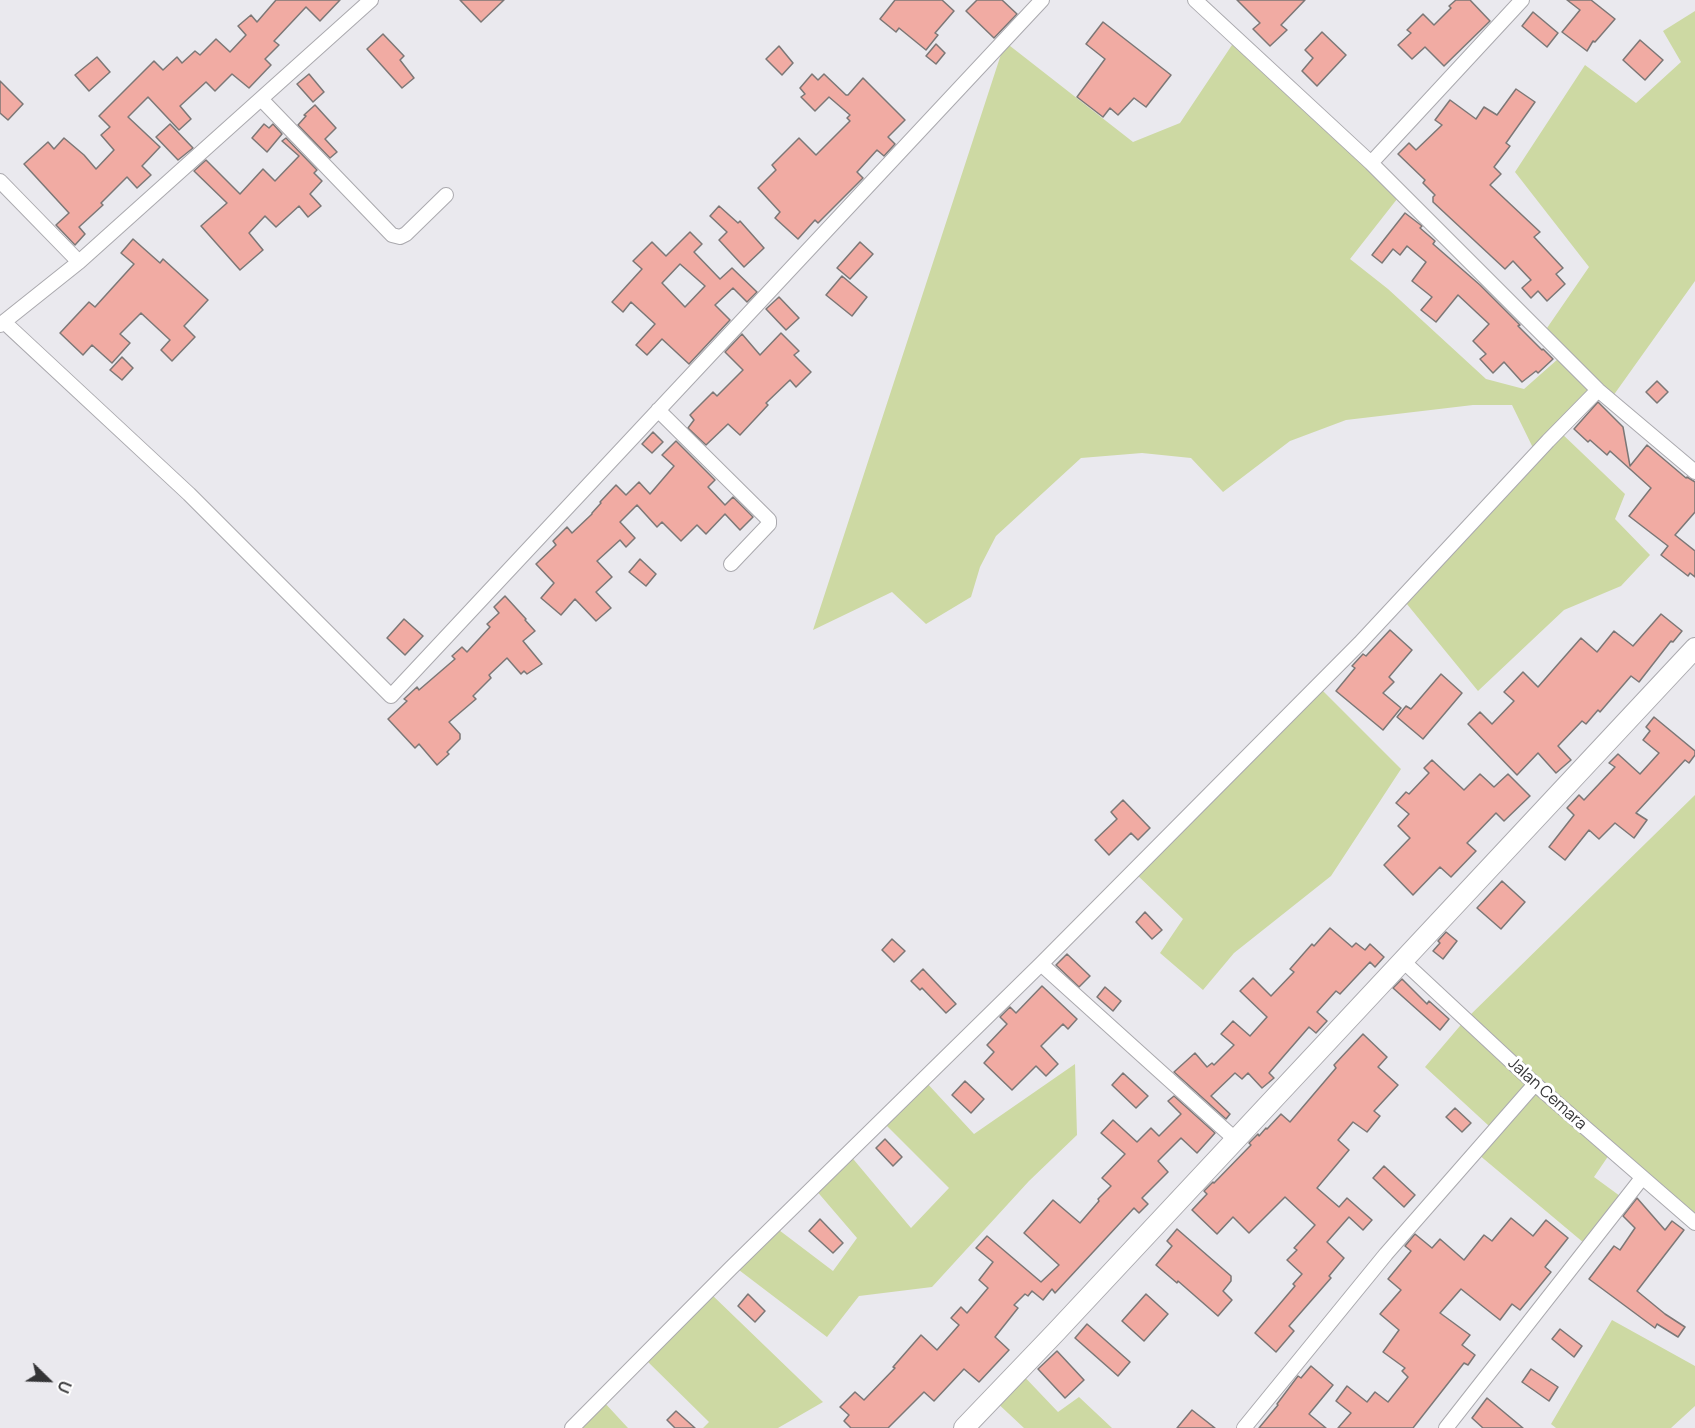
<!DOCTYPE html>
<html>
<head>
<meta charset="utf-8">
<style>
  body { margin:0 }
  #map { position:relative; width:1695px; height:1428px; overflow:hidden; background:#eae9ee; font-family:Manrope,sans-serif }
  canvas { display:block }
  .north { position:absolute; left:18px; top:1350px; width:60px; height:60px; -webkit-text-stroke:4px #fff; paint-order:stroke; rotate:113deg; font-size:16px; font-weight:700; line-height:24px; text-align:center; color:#343436 }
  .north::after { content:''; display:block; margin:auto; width:21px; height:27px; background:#343436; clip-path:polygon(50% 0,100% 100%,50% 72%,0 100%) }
</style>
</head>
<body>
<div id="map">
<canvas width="1695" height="1428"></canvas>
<div class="north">U</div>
</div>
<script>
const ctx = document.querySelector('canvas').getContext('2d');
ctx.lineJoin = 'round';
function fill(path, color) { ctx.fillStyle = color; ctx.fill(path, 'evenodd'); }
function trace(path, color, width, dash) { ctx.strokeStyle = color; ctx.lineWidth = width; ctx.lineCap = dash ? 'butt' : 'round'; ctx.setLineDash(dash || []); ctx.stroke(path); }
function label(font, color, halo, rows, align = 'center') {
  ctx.font = font + ' Manrope,sans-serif'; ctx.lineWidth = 6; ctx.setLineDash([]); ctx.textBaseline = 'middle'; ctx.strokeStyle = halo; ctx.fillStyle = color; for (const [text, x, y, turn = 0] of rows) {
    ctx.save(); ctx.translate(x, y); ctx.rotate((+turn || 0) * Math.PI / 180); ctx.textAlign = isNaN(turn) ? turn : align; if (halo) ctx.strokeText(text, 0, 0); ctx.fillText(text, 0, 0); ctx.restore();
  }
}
fill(new Path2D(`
  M1695,11V281L1613,396L1599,384L1558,430L1625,494L1615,519L1650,555L1621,586L1564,610L1478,691L1402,598L1535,452L1512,405H1473L1346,420L1290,441L1223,492L1191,458L1142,453L1081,458L996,536L980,567L971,597L926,624L892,592L813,630L1005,42L1133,142L1180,123L1236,39L1401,194L1350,259L1388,289L1486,379L1524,389L1567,351L1547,328L1589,267L1515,172L1585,65L1636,103L1681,62L1663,31Z
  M1317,685L1401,769L1331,876L1234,953L1203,990L1160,953L1183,919L1133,871Z
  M1695,795V1215L1536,1075L1489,1126L1425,1067L1465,1020Z
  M1075,1064L1077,1135L1029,1181L932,1287L859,1296L827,1337L735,1267L775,1227L833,1271L857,1238L815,1189L849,1154L911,1228L949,1188L882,1121L925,1081L974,1134Z
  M1534,1080L1613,1149L1594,1177L1620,1196L1584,1243L1472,1149Z
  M710,1293L823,1402L778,1428H703L709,1422L644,1358Z
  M1612,1320L1695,1366V1406L1671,1428H1556L1551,1424Z
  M1018,1370L1058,1412L1079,1397L1112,1428H1024L993,1399Z
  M603,1401L628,1428H575Z`), '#cdd9a3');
const building = new Path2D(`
  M276,0H340L320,21L306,7L274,41L279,45L265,59L271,65L249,88L232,74L215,91L206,82L180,106L191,119L179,130L148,97L128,117L160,147L142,166L151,175L137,188L127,177L101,203L103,205L79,227L85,234L75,245L56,225L69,213L24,164L48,142L54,149L64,138L84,155L96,169L114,150L101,135L110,127L99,116L154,61L163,70L177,57L182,63L195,51L200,55L216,39L230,52L246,35L238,26L251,15L257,22Z
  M460,0H504L481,22Z
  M895,0H942L954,11L935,33L938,35L926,50L899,28L896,32L880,19Z
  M977,0H1002L1017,14L994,38L966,11Z
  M1237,0H1305L1281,25L1287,30L1270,46L1253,29L1260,23Z
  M1456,0H1470L1490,21L1444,66L1425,47L1412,59L1398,45L1411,33L1407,30L1423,14L1434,25L1451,8L1449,6Z
  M1567,0H1591L1615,19L1595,42L1593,41L1587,51L1562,32L1580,10Z
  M1533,12L1558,33L1547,47L1522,26Z
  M1103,22L1171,75L1146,107L1134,98L1118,115L1110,108L1103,117L1077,97L1105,59L1086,44Z
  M1322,32L1346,55L1317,86L1302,71L1313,58L1305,50Z
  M383,34L404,56L400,60L414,78L402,88L367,49Z
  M1640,40L1663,60L1645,80L1623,60Z
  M936,44L945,53L936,64L926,56Z
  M779,46L793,63L782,75L766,59Z
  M97,57L110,72L89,91L75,75Z
  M309,74L324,92L313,102L297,84Z
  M812,74L818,80L824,74L846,95H848L863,78L905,120L888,137L895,144L884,156L877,150L857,172L863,178L818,223L815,220L798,239L775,218L780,212L758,188L776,170L772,165L799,138L816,155L850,121L847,118L850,115L829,97L815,111L801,97L805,94L800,88Z
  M0,81L23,104L8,120L0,113Z
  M1516,89L1535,102L1506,143L1510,146L1494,167L1501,174L1490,185L1540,232L1534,237L1563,268L1556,274L1565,284L1547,301L1538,291L1531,298L1522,288L1531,280L1513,261L1505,269L1433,202V197L1435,195L1423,183L1425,180L1398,154L1409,143L1416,150L1442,125L1435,120L1450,100L1476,119L1484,107L1497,115Z
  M315,105L336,128L325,139L337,152L330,158L298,125L306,116L304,115Z
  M170,124L193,148L178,160L156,137Z
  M264,124L269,128L273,124L282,134L267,152L252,138Z
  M286,138L317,170L314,173L322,181L310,194L321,206L308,217L299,206L276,227L265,216L249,233L263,250L240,270L201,226L227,203L194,171L206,160L240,194L263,169L275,181L299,156L282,141Z
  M719,206L738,223L740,221L764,248L744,267L719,240L727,232L710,216Z
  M1405,213L1422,226L1420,228L1435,241L1433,244L1480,285L1520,325L1518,326L1542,350L1543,349L1553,359L1538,373L1536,371L1522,382L1504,362L1493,373L1480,359L1486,354L1473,341L1489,324L1458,295L1436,322L1421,310L1432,297L1412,281L1426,262L1407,246L1400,255L1393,249L1382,263L1372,255Z
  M690,232L702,244L694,252L720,279L732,268L757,292L747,302L733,288L715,305L730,320L689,364L662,339L647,355L636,345L655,324L631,302L623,312L612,302L642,269L633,261L652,242L666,256ZM680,264L705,286L685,307L662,283Z
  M133,239L160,263L163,259L208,300L184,326L195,337L172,361L161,350L170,340L141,313L120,334L130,343L112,363L92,345L83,355L60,333L89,302L95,307L134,264L121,253Z
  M860,242L873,254L850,279L837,268Z
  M842,276L867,297L852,316L826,295Z
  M779,297L799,318L786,330L766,309Z
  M781,333L799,351L794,355L811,372L796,387L790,380L766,403L768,405L740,435L728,424L706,445L688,428L694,420L690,415L713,392L717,396L743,370L725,352L742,334L760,355Z
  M122,357L133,368L122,380L110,370Z
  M1657,381L1668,392L1657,403L1646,392Z
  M1598,402L1623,427L1630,466L1647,445L1686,478L1687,477L1695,482V512L1675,535L1695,551V577L1690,573L1688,576L1661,555L1668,546L1629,516L1651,488L1610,451L1607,455L1590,440L1588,442L1574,429Z
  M653,432L663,442L652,453L642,444Z
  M676,441L715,480L708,487L725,505L733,497L753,517L740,530L725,514L706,534L697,525L681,541L662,522L657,527L637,505L620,522L635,538L626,547L620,540L597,561L612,577L596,592L611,608L596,621L575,599L561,615L541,598L554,583L536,564L556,545L553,541L567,527L572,533L592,514V513L601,503L600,502L616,485L626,495L639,482L650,494L674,466L662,455Z
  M640,559L656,574L646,586L629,572Z
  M505,596L526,619L525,620L535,631L523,641L542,664L527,674L524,671L521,674L507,658L489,675L491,678L473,696L476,699L449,722L460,734V739L447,752L449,754L437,765L419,744L415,748L388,719L407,701L404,699L417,687L419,690L455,659L452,656L462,647L467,652L490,627L487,624L499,613L494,607Z
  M1661,614L1682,631L1673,642L1671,641L1639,682L1631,676L1600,712L1598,710L1586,724L1582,721L1558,746L1571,760L1556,773L1538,753L1517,775L1468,724L1480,712L1492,724L1514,701L1504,692L1523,672L1538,687L1581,638L1597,652L1614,631L1633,646Z
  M404,619L423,636L405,655L387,638Z
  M1390,630L1412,650L1389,677L1394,682L1383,693L1401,708L1383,730L1336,691L1355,668L1352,666L1363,654L1366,656Z
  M1441,674L1462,693L1423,739L1397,717L1406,706L1411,709Z
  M1654,717L1695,751V755L1689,763L1685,760L1636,813L1647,820L1634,838L1615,823L1599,839L1589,830L1565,860L1549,847L1574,815L1567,808L1579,795L1584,800L1615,767L1609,763L1618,754L1640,774L1659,753L1643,740L1650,731L1646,727Z
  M1432,760L1464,790L1480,774L1494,787L1508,774L1530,796L1504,821L1496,813L1467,843L1476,851L1451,877L1440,867L1413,895L1384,865L1410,838L1398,826L1409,814L1396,803L1406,792L1409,794L1429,773L1424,768Z
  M1123,800L1150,828L1138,840L1131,833L1109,855L1095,840L1117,819L1111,812Z
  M1502,881L1525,902L1501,929L1477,908Z
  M1145,912L1162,930L1152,939L1136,922Z
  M1330,928L1352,947L1356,943L1365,950L1370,944L1384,957L1375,967L1370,962L1340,994L1336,991L1317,1012L1327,1021L1316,1033L1309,1027L1269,1073L1274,1078L1262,1088L1248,1073L1242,1079L1235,1073L1211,1096L1230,1114L1226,1119L1174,1072L1195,1053L1207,1067L1212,1063L1214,1065L1234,1045L1221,1034L1233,1021L1250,1036L1267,1017L1240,991L1253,978L1271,996L1294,972L1290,969L1312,944L1314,946Z
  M1446,932L1457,941L1443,959L1433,951L1440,943L1438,941Z
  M892,939L905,951L894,962L882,950Z
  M1067,954L1090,976L1079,987L1056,965Z
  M923,969L956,1004L946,1013L922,988L920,990L911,981Z
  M1402,979L1427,1004L1429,1001L1449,1019L1440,1030L1393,988Z
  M1042,986L1077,1019L1068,1029L1063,1024L1041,1046L1058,1064L1046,1076L1036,1066L1012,1090L984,1063L994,1052L987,1045L1007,1024L1000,1017L1010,1007L1016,1013Z
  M1105,987L1121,1001L1113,1011L1097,997Z
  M1363,1034L1387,1057L1378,1067L1398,1085L1374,1111L1380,1116L1367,1132L1353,1122L1338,1140L1349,1150L1317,1188L1339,1207L1347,1198L1372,1220L1363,1230L1349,1217L1327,1242L1344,1258L1329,1276L1331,1278L1289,1326L1294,1331L1276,1352L1255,1333L1295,1286L1293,1284L1302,1274L1287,1260L1297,1250L1294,1248L1315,1225L1285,1197L1249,1233L1233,1217L1217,1234L1192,1210L1207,1194L1204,1191L1213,1182L1214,1183L1251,1145L1249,1143L1258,1134L1259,1136L1266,1128L1267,1129L1281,1114L1290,1122L1336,1068L1334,1065Z
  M1123,1073L1148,1096L1136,1108L1112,1085Z
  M965,1081L984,1099L971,1113L952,1095Z
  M1174,1096L1215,1133L1197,1153L1181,1138L1158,1161L1168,1172L1142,1198L1148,1204L1139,1213L1134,1208L1055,1293L1052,1289L1043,1300L1032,1291L1028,1296L1025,1294L1014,1305L1018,1308L995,1337L1009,1350L979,1382L964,1369L934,1401L924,1392L888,1428H851L844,1421L849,1415L840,1407L855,1392L864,1400L895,1368L893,1367L921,1335L937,1350L959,1325L951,1318L961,1307L967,1313L988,1288L979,1280L993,1262L976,1248L987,1236L1041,1282L1059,1265L1024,1233L1053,1200L1080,1223L1099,1201L1098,1199L1111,1186L1102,1178L1125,1154L1101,1133L1113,1120L1137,1142L1151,1128L1159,1136L1181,1114L1168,1101Z
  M1455,1108L1471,1123L1462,1132L1446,1117Z
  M885,1139L902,1157L893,1166L876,1148Z
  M1384,1166L1415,1195L1404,1207L1373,1178Z
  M1637,1198L1665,1230L1672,1221L1684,1230L1637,1291L1665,1314L1685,1327L1678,1337L1657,1324L1655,1328L1589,1279L1614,1246L1620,1250L1635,1228L1623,1216Z
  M1511,1218L1533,1236L1546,1220L1568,1238L1545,1267L1551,1272L1520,1310L1512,1304L1500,1320L1461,1289L1440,1313L1470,1335L1462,1345L1475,1355L1468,1365L1464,1363L1413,1428H1338L1351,1413L1336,1401L1347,1386L1367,1402L1375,1392L1388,1402L1408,1377L1402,1371L1405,1368L1383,1352L1399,1330L1380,1314L1401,1290L1388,1279L1411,1251L1405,1246L1415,1234L1432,1248L1440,1239L1464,1260L1484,1235L1492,1241Z
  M820,1219L843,1243L833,1253L809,1231Z
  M1177,1229L1231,1276V1281L1223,1291L1232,1300L1218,1316L1178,1281L1177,1283L1156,1265L1172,1246L1167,1241Z
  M748,1294L765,1311L755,1322L738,1306Z
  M1146,1294L1168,1314L1144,1341L1122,1321Z
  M1087,1324L1130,1362L1118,1376L1075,1338Z
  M1560,1329L1582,1346L1574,1357L1552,1339Z
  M1057,1351L1084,1380L1065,1398L1038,1369Z
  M1311,1366L1333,1385L1309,1414L1326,1428H1259L1278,1405L1277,1404L1298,1376L1301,1378Z
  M1531,1369L1558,1387L1549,1401L1522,1382Z
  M1487,1398L1523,1428H1483L1472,1418Z
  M1192,1410L1215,1428H1177Z
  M676,1411L695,1428H675L667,1420Z`);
fill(building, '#f1aba3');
trace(building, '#7c7776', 1.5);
const street = new Path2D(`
  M1195,0L1371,163L1598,390L1695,472
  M261,99L392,235L400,237L406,234L446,195
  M1371,163L1522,0
  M0,181L79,262
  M4,322L189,494L391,696L1042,0
  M0,325L79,262L371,0
  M658,410L769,520V524L731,564
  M1403,961L1535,1084L1695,1223
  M1041,964L1236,1140
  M572,1428L731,1268L1041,964L1360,643L1548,441L1598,390
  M1244,1428L1386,1254L1535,1084
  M1446,1428L1642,1178`);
const secondary = new Path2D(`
  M964,1428L1055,1333L1695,648`);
trace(street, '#aaa9ae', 16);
trace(secondary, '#aaa9ae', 22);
trace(street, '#fff', 14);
trace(secondary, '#fff', 20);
label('16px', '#343436', '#fff', [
  ["Jalan Cemara",1547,1094,42]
]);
</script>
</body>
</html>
